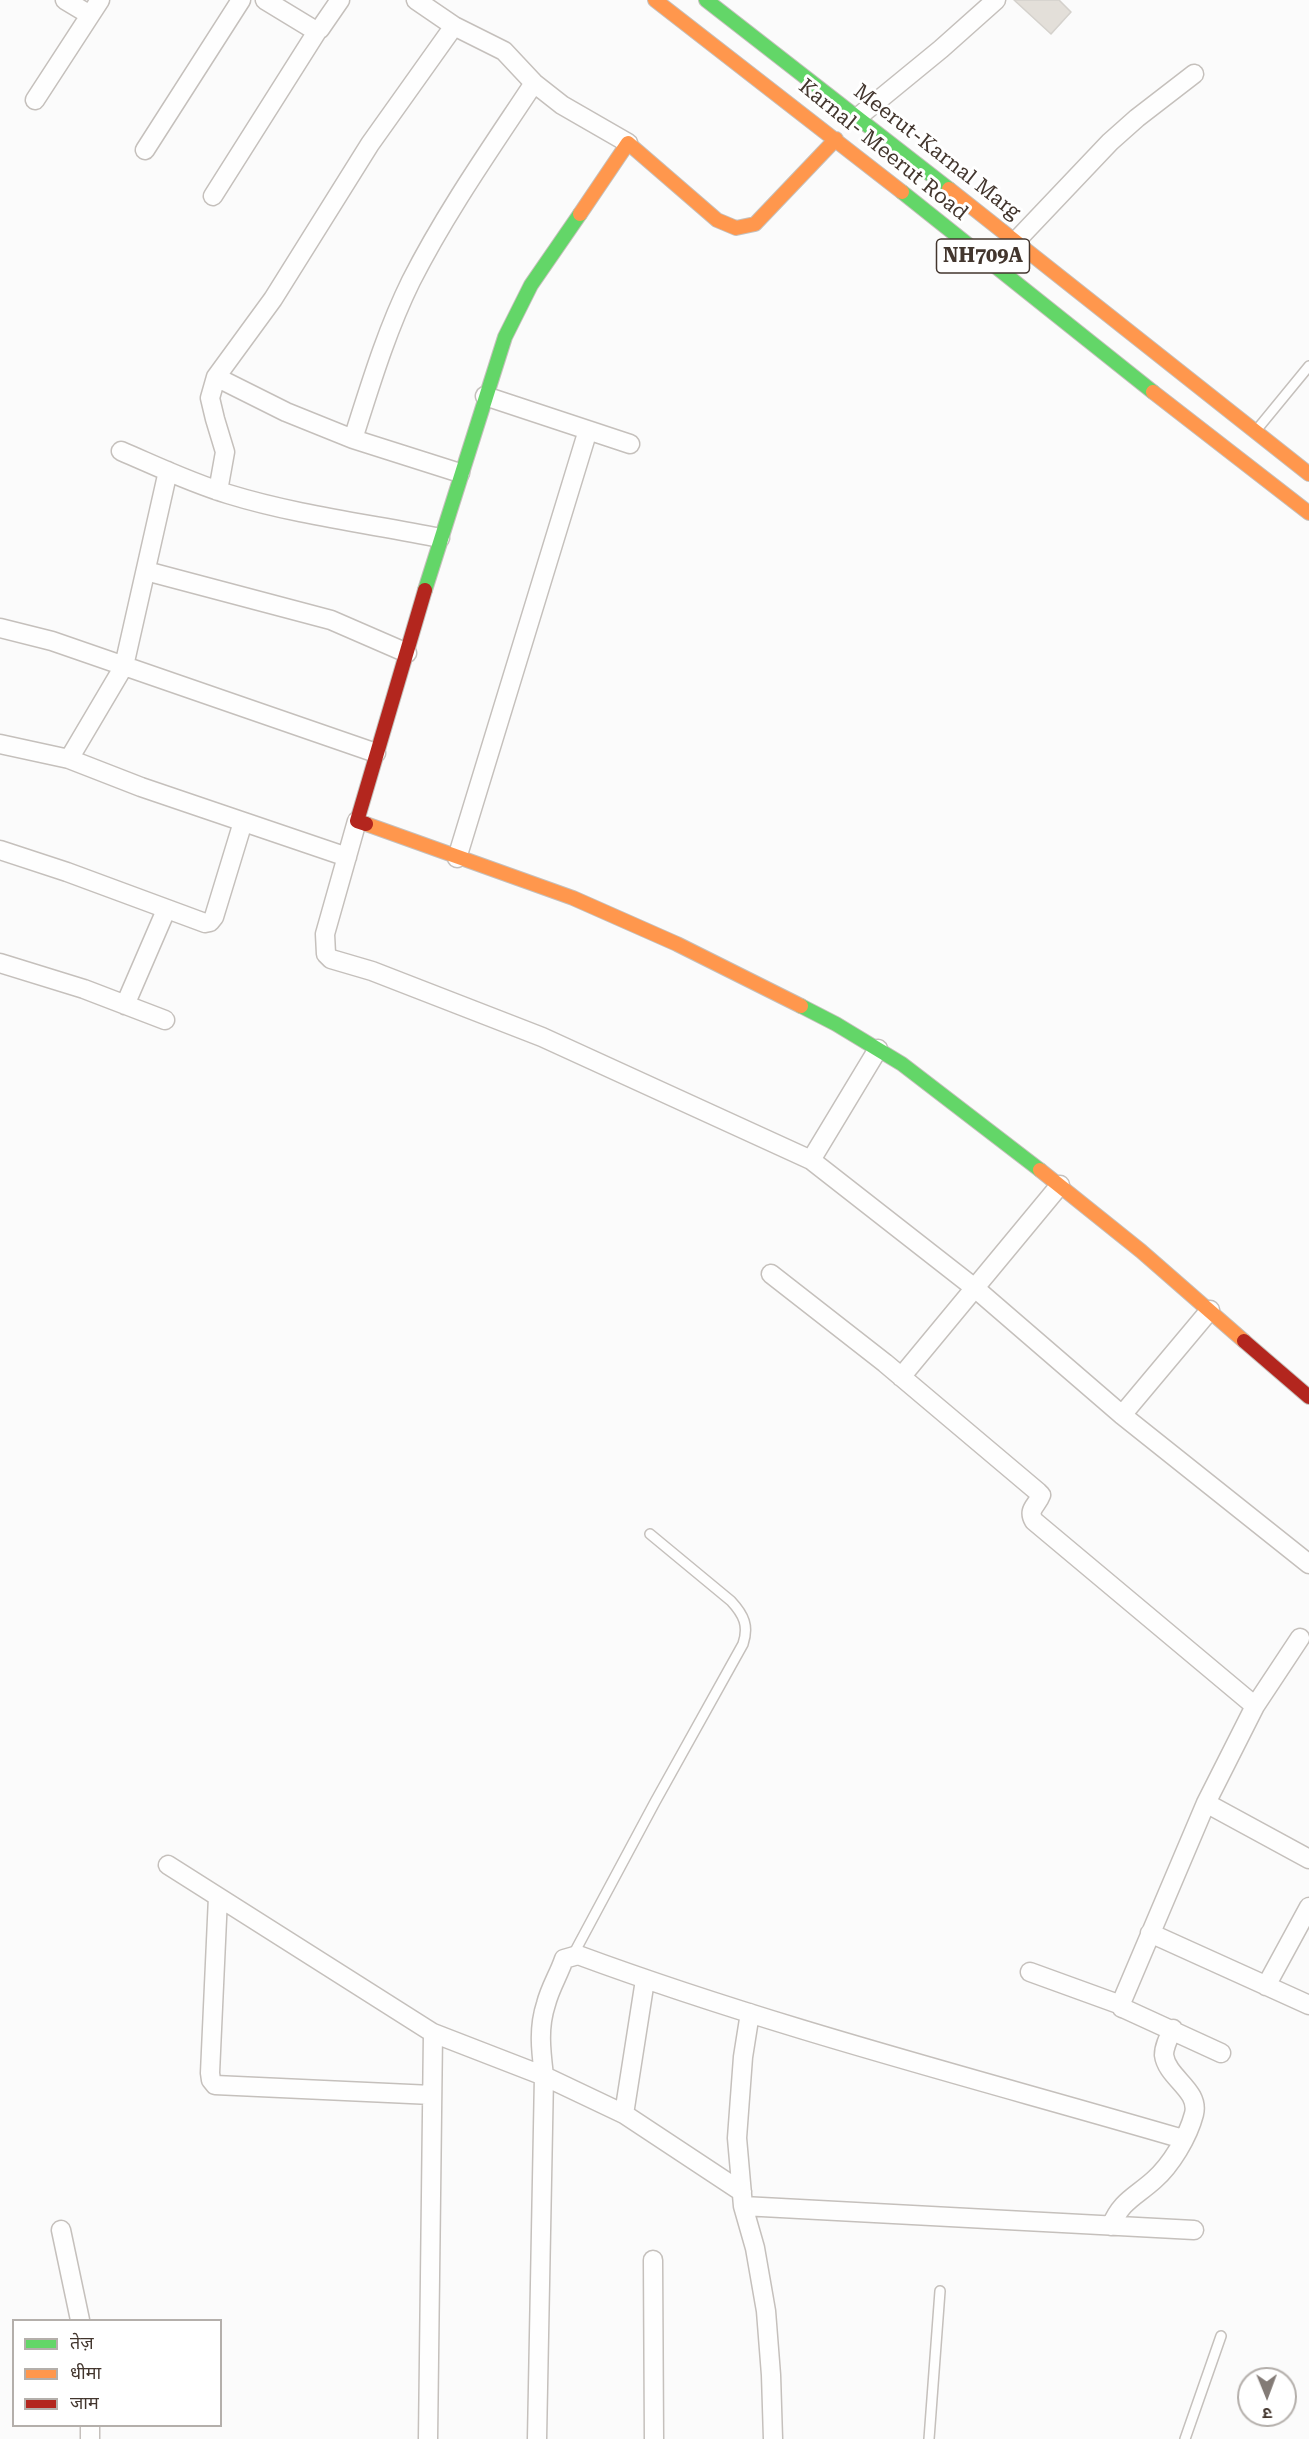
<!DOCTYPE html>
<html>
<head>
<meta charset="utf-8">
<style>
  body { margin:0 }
  #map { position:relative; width:1309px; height:2439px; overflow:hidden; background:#fbfbfb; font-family:"Roboto Serif","Noto Sans Devanagari",serif }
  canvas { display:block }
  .legend { position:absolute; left:12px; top:2319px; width:210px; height:108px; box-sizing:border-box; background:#fff; border:2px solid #b4afab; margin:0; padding:8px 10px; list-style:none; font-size:18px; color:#43362e }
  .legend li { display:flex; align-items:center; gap:12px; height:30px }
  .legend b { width:30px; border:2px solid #b4afab }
  .north { position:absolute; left:1237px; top:2367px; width:60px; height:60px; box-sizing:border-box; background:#fff; border:2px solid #b4afab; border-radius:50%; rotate:179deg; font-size:16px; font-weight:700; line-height:24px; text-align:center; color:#43362e }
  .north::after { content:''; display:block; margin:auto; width:21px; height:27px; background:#837b76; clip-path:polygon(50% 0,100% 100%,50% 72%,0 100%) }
</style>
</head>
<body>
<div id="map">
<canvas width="1309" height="2439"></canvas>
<ul class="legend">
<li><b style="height:8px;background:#63d668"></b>तेज़</li>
<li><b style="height:8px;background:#ff974d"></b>धीमा</li>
<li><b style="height:8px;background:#b3261e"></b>जाम</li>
</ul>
<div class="north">उ</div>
</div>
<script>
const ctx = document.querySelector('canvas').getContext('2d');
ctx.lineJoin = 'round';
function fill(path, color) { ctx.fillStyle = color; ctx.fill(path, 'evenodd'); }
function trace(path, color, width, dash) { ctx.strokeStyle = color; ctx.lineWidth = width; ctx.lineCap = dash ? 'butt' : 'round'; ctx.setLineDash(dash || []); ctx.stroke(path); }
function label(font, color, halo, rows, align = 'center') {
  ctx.font = font + ' "Roboto Serif",serif'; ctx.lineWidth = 6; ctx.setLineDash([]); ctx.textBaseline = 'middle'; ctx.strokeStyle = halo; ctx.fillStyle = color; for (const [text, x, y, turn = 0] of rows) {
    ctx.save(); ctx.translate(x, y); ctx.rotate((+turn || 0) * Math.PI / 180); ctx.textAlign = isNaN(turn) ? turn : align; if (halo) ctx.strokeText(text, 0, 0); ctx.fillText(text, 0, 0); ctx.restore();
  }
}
const building = new Path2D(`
  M1014,0H1059L1071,12L1051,34Z`);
fill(building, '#e3dfd9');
trace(building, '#d4d1cc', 1.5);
const lane = new Path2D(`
  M1259,427L1309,366
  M573,1955L655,1802L743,1644C749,1626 744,1615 731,1601L650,1534
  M929,2439L940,2291
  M1185,2439L1221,2336`);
const street = new Path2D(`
  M65,0L90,15
  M265,0L316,31L320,29L340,0
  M416,0L454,26L504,51L534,83L562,105L628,143
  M35,100L100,0
  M858,117L941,49L996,0
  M145,150L241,0
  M213,196L318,30
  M1016,241L1110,142L1137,118L1194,74
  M216,377L286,412L353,439L460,473
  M485,396L630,444
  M353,439C370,386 386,332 411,281C446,212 491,148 534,83
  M121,451C156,466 191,483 228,494C296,515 370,524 440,538
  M218,491L225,452L215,419L210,398L216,377L273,299L370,144L454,26
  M146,571L331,620L407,653
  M0,628L52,641L376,753
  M0,744L69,759L141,787L347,857
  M69,759L124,666L168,471
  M357,821L325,934L326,954L331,959L372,971L542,1037L811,1160L976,1289L1122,1415L1309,1564
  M0,850L67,872L205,923L210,922L214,917L243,822
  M457,858L588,430
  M0,963L84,989L165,1020
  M125,1005L166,910
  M811,1160L878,1049
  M771,1274L885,1363L1038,1492L1041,1495C1037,1506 1027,1509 1034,1521L1255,1706
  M901,1377L1060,1185
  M1122,1415L1210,1310
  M1206,1803L1309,1859
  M168,1865L433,2033L544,2076L624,2114L742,2192
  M218,1897L210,2073L211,2080L215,2085L432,2095
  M1150,1933L1309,2005
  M1030,1972L1121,2005
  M1266,1986L1309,1907
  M750,2013L743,2057L737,2138L743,2206L755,2248L766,2311L771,2375L773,2439
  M1221,2053L1125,2009L1122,2008V2001L1206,1803L1255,1706L1300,1638
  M624,2114L645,1980
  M743,2206L1194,2230
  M1111,2226C1121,2201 1135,2197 1154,2180C1171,2165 1188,2137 1194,2114C1200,2090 1167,2078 1164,2055C1164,2046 1169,2037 1173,2029
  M61,2230L80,2320
  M653,2260L654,2439
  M90,2426V2439
  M428,2439L433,2033
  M537,2439L544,2076C541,2051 538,2028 546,2004C550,1988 559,1974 564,1959L578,1955C776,2028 981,2080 1183,2139`);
const fast = new Path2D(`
  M706,0L949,189
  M902,192L1153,392
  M425,590L505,337L531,285L580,214
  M801,1006L836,1024L902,1064L1040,1170`);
const slow = new Path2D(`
  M655,0L902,192
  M949,189L1309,474
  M580,214L628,143L717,220L736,228L755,224L836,139
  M1153,392L1309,513
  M366,824L573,898L677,944L801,1006
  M1040,1170L1141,1251L1244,1341`);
const jam = new Path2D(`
  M366,824L357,821L425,590
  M1244,1341L1309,1397`);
trace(lane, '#c5c0bc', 12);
trace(street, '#c5c0bc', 21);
trace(fast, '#c5c0bc', 16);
trace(slow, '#c5c0bc', 16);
trace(jam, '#c5c0bc', 16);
trace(lane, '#fefefe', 9);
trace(street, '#fefefe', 18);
trace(fast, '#63d668', 14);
trace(slow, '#ff974d', 14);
trace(jam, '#b3261e', 14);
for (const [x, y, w] of [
  [983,256,93]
]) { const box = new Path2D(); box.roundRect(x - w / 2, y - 17, w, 34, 4.5); ctx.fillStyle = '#fff'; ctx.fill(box); trace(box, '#43362e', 1.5); }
label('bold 20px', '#43362e', null, [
  ["NH709A",983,256]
]);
label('21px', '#43362e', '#fff', [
  ["Karnal- Meerut Road",883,150,39],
  ["Meerut-Karnal Marg",937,152,38]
]);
</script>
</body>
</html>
